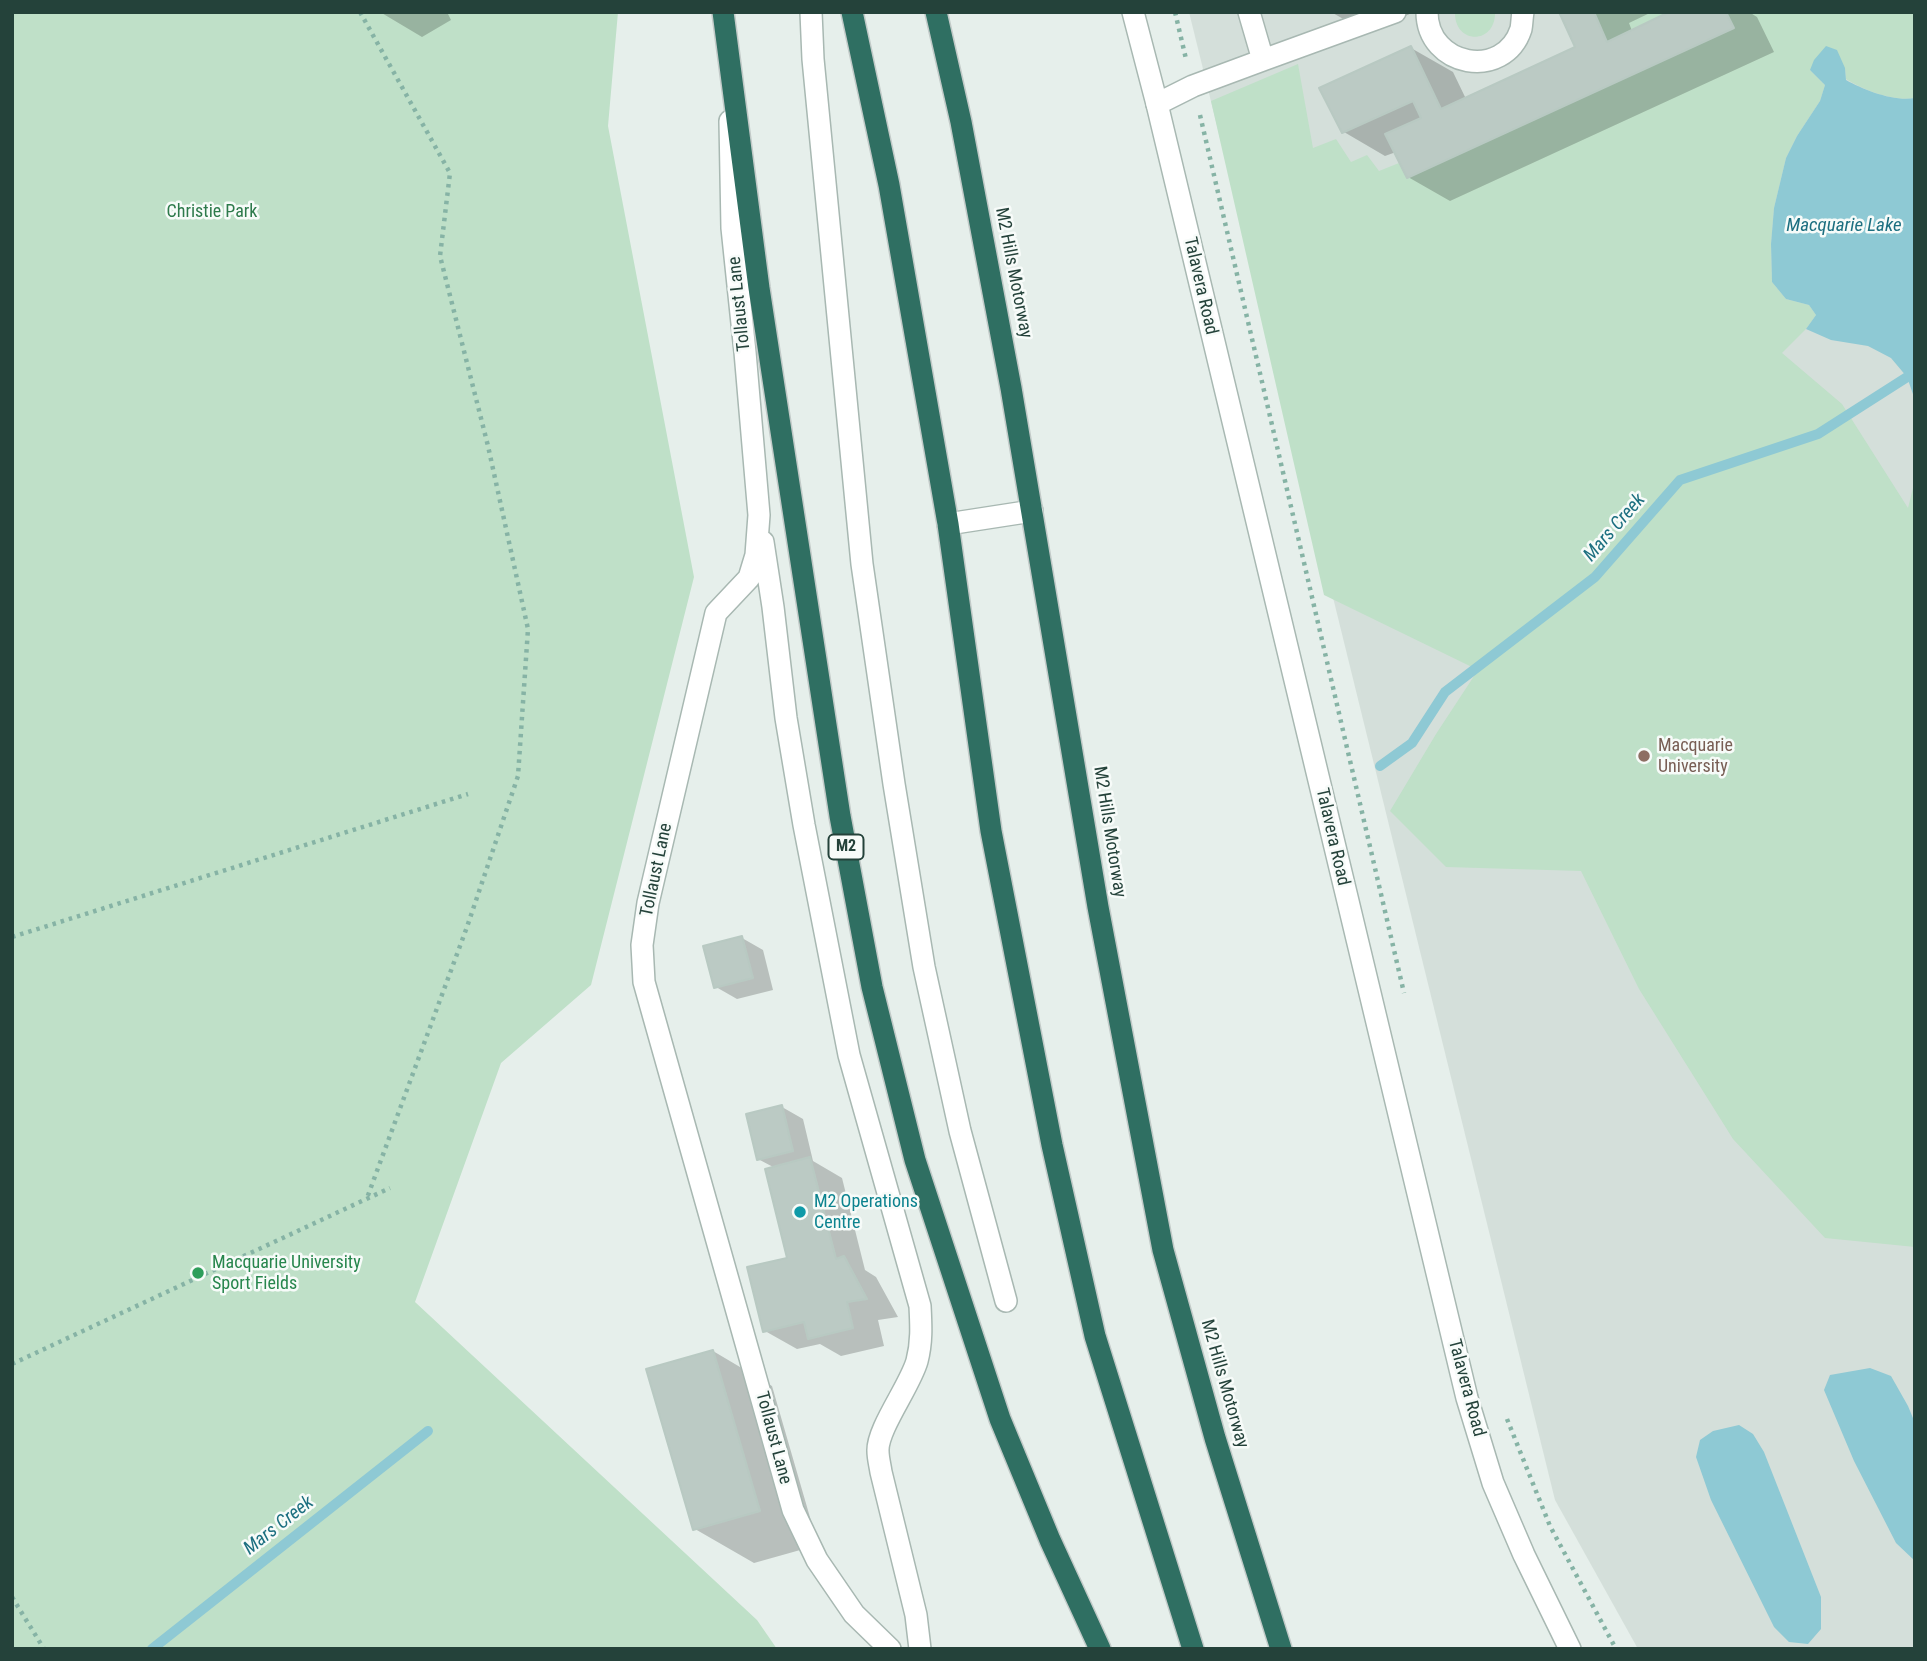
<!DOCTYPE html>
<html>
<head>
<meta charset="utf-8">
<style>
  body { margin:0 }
  #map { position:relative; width:1927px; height:1661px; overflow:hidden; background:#e6efeb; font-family:"Roboto Condensed",sans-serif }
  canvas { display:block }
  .frame { position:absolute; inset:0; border:14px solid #24423a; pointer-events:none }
</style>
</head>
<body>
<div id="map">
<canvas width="1927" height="1661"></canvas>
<div class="frame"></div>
</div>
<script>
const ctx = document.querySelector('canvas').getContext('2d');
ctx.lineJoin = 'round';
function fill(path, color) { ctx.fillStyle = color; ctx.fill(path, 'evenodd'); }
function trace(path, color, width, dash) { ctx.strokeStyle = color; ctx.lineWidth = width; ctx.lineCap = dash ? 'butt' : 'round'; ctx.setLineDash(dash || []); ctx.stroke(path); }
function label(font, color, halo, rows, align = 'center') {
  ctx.font = font + ' "Roboto Condensed",sans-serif'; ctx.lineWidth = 5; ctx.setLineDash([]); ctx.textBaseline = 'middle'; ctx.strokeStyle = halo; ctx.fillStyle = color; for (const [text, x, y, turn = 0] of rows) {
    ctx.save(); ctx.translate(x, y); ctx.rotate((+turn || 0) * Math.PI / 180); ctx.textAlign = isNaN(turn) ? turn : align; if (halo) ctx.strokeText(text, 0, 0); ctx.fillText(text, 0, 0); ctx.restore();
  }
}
fill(new Path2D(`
  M1189,12H1915V1649H1638L1555,1500Z`), '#d4dfda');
fill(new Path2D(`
  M12,12H618L608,126L694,577L591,985L501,1063L415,1302L757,1620L777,1649H12Z
  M1455,12H1495C1496,45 1454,45 1455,12Z
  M1594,12H1669L1607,42Z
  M1726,12H1915V98C1894,102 1863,90 1846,79L1845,68L1810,70L1825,85L1820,101L1797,136L1786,158L1774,208L1771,244L1772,282L1786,299L1809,305L1816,315L1806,329L1782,353L1842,404L1908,508L1915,480V1247L1825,1238L1733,1139L1639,989L1581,871L1446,867L1390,811L1436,734L1478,670L1324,595L1211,101L1298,64L1313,148L1336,139L1351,162L1367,155L1379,171L1399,163L1407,178Z`), '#bfe0c8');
fill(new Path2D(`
  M1826,46L1837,50L1845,68L1846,80C1864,90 1894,102 1915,98V400L1907,377L1891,358L1868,346L1831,340L1806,329L1816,315L1809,305L1786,299L1772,282L1771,244L1774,208L1786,158L1797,136L1820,101L1825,85L1810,70L1814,60Z
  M1870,1368L1891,1376L1908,1406L1915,1423V1561L1896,1543L1854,1461L1824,1390L1830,1375Z
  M1739,1425L1753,1434L1764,1452L1821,1597V1629L1808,1644L1789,1642L1774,1627L1711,1500L1696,1457L1700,1440L1713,1431Z`), '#8ec9d4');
fill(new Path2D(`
  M380,12H447L451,20L422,37Z
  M1331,12H1414L1368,33Z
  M1561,12H1652L1629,23L1632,31L1673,12H1749L1757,17L1774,52L1450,201L1408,177L1396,152L1385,156L1344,132L1411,48L1453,72L1466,99L1577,48Z
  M742,938L763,950L773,990L737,999L716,987Z
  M782,1107L803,1119L813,1161L842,1178L865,1270L876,1277L898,1317L878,1320L884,1346L841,1356L820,1344L797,1349L765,1331L789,1259L775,1168L758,1159Z
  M713,1351L772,1386L818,1545L754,1563L695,1529Z`), '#0003');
trace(new Path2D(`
  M1380,766L1412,743L1445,692L1595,577L1680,480L1818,434L1915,372
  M152,1649L428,1431`), '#8ec9d4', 10);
const building = new Path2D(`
  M1559,12H1594L1607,42L1669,12H1726L1734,28L1407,178L1385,134L1421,118L1413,101L1342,133L1319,88L1411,46L1441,109L1575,47Z
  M742,936L753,978L714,988L703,946Z
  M782,1105L793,1151L757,1160L746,1114Z
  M810,1157L836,1259L844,1256L867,1299L847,1302L853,1328L808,1339L804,1322L763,1332L747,1267L787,1258L765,1169Z
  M713,1350L760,1511L693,1530L646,1369Z`);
fill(building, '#bbcac4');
trace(building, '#b8c9c2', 2);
const service = new Path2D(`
  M811,12L813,59L862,564L894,784L924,967L960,1131L1006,1301
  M1427,12C1427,67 1504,81 1521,29C1522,24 1522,17 1523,12
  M1263,60L1395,12
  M1157,104L1193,86L1263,60L1249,12
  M730,121L732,228L745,352L759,515L756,555L749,578L716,613L648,903L642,945L644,982L793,1510L817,1560L854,1614L890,1649
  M948,524L1032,511
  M763,542L773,607L786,718L804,825L849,1055L920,1306C921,1325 922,1342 917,1361C910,1386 877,1429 878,1451C878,1458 880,1465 881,1472L916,1615L920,1649`);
const tertiary = new Path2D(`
  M1133,12L1157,104L1467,1398L1493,1483L1524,1555L1570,1649`);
const motorway = new Path2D(`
  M723,12L759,288L840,816L872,987L915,1160L1000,1419L1050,1540L1100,1649
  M852,12L889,185L948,524L991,831L1052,1145L1095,1336L1193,1649
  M936,12L961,122L1011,388L1098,907L1163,1250L1215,1438L1281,1649`);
trace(service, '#a8b8b2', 24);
trace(tertiary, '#a8b8b2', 24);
trace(motorway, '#c2cac8', 24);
trace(new Path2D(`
  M360,12L450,173L440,256L488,446L528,629L518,776L467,927L367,1198
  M1175,12L1186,59
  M1200,115L1404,993
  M12,937L468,794
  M12,1364L390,1188
  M1507,1419L1550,1526L1616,1649
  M12,1597L44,1649`), '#86b3a5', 4.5, [3.5, 5]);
trace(service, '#fff', 21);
trace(tertiary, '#fff', 21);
trace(motorway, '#2f6f62', 21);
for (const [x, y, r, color] of [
  [1644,756,7,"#8d6e63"],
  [800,1212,7,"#0f9aa8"],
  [198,1273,7,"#2e9e5b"]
]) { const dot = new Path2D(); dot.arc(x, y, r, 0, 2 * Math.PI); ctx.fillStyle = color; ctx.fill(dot); trace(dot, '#f7fbf9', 2.5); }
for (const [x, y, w] of [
  [846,847,35]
]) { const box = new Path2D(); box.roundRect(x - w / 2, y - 12.5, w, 25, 5); ctx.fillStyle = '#f7fbf9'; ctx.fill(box); trace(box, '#24423a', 2); }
label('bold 16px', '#24423a', null, [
  ["M2",846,847]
]);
label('18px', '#2d7a4b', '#f7fbf9', [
  ["Christie Park",212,212]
]);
label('18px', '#24423a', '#f7fbf9', [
  ["M2 Hills Motorway",1013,273,79],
  ["Talavera Road",1200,286,77],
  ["Tollaust Lane",740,304,-96],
  ["M2 Hills Motorway",1109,832,81],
  ["Talavera Road",1332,837,77],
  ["Tollaust Lane",657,870,-78],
  ["M2 Hills Motorway",1224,1384,74],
  ["Talavera Road",1466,1388,75],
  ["Tollaust Lane",773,1438,75]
]);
label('18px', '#785e54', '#f7fbf9', [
  ["Macquarie",1658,746],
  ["University",1658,767]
], 'left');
label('18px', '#0d838f', '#f7fbf9', [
  ["M2 Operations",814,1202],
  ["Centre",814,1223]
], 'left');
label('18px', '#27864d', '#f7fbf9', [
  ["Macquarie University",212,1263],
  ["Sport Fields",212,1284]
], 'left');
label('italic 19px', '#1c6f80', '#f7fbf9', [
  ["Macquarie Lake",1844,226],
  ["Mars Creek",1615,528,-49],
  ["Mars Creek",279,1526,-38]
]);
</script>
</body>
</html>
